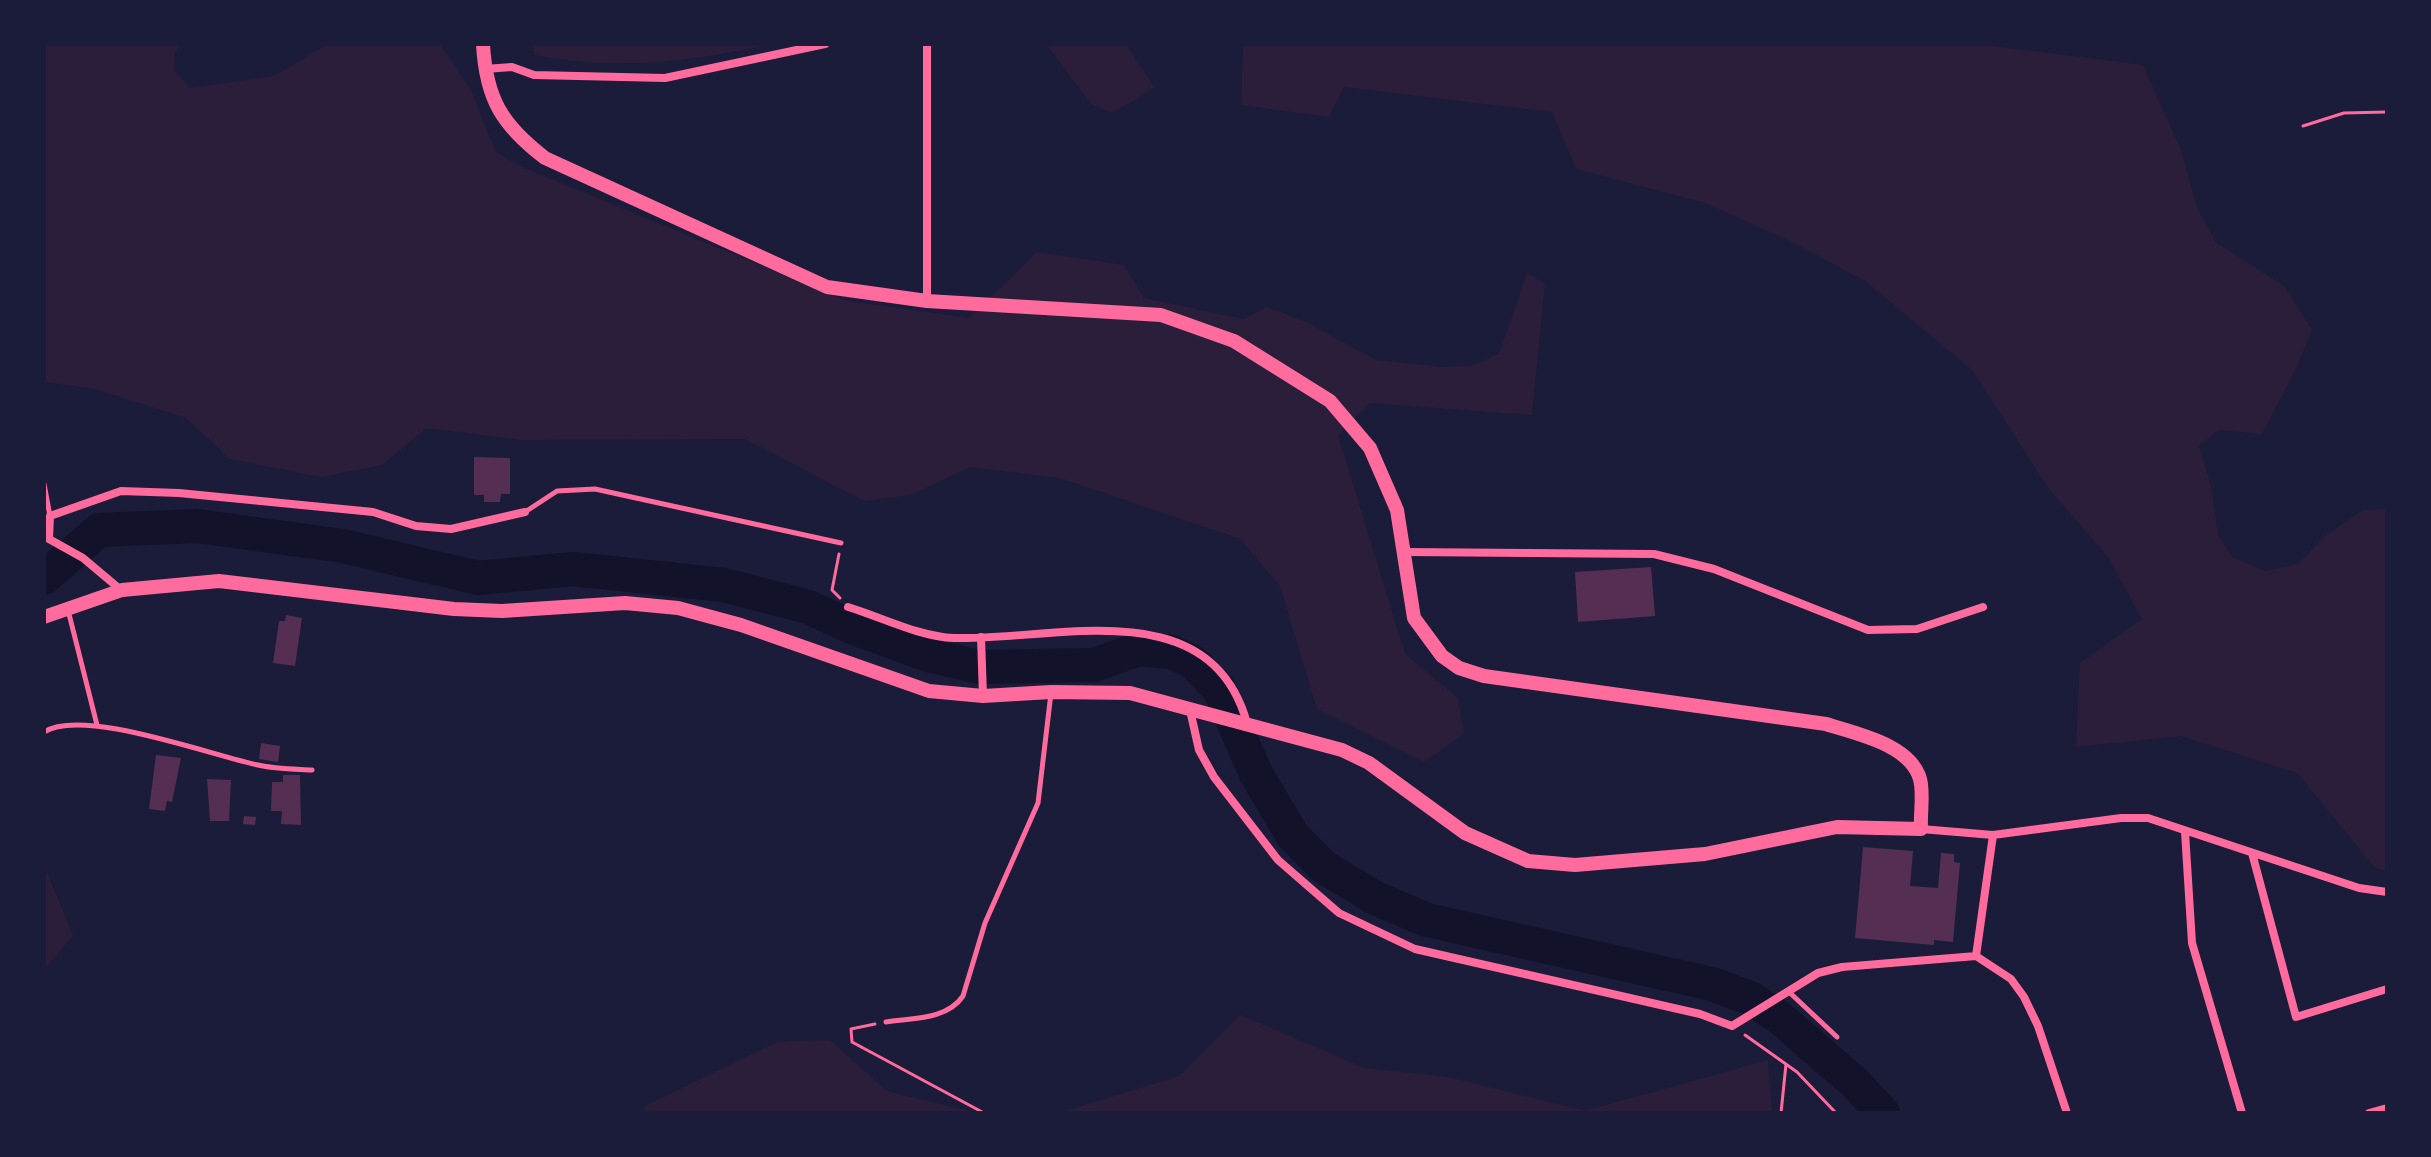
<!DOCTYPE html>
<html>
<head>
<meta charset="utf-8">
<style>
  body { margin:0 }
  #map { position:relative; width:2431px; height:1157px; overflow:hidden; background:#1b1b3a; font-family:Inter,sans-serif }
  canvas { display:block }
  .frame { position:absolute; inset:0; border:46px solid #1b1b3a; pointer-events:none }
</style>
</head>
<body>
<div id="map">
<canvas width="2431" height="1157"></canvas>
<div class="frame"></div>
</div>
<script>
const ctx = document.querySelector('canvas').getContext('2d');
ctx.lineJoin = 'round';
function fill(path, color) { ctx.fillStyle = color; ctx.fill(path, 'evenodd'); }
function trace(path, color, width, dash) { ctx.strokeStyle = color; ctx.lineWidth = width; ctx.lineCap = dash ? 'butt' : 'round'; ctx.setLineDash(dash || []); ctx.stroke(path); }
fill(new Path2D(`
  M44,44H181L174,54L175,71L190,88L274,76L328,44H440L471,90L496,152L522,167L847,301L969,318L1037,252L1124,265L1144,298L1243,319L1267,307L1306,322L1376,360L1442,367L1471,366L1499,354L1527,273L1545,283L1532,415L1370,403L1338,435L1405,654L1458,698L1464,734L1424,762L1317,709L1280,586L1240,539L1060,478L970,467L911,495L864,501L745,439L523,440L427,428L382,465L321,477L230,459L186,418L95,389L44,382Z
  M533,44H772C689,62 618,71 534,55Z
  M1046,44H1126L1155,88L1112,113L1091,104Z
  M1243,44H1977L2143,65L2181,150L2198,210L2216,242L2284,286L2312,330L2298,365L2262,434L2219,430L2199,446L2211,485L2218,535L2232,557L2265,571L2298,564L2325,536L2363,510L2387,509V871L2376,869L2297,773L2181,736L2076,747L2080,663L2142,619L2108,557L2049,489L1972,370L1865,281L1792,242L1705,203L1576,169L1552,112L1344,87L1329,117L1241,105Z
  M44,865L73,935L46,968H44Z
  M1240,1015L1365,1068L1448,1077L1585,1111L1768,1060L1772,1113H1059L1179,1076Z
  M830,1040L887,1091L977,1113H997H644L645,1106L777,1042Z`), '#2a1e3b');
trace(new Path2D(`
  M44,578L99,530L197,526L343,546L478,578L573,569L724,585L808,607L854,628L931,656L980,667L1094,665L1139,649L1172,652L1194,663L1219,689L1256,774L1293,836L1324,867L1375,898L1427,920L1712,984L1752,999L1780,1018L1855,1083L1883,1113`), '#12122b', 34);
fill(new Path2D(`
  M474,457L510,458V494H501L500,502H484V495H474Z
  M1651,567L1655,616L1578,622L1575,572Z
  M286,615L302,618L295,666L273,663L279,621H285Z
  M261,743L280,746L278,762L259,759Z
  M156,755L181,758L172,802L167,801L165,811L149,809Z
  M283,775H300L301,825L281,824L282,811H271L272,782H283Z
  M207,779L231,780L229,821H210Z
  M244,816L256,817L255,825L243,824Z
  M1863,847L1913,851L1910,886L1938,888L1941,853L1954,854V862L1960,863L1953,942L1934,940V945L1855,938Z`), '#542f53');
trace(new Path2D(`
  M2303,126L2344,113L2387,112
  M839,554L832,590L840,598
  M875,1024L851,1029L852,1042L984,1113
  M1745,1035L1797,1072L1836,1113
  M1781,1113L1786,1064`), '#ff6b9d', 3);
trace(new Path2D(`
  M44,484L50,516
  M525,512L557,491L595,489L841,543
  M68,610L97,725
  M44,732C82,707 210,755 258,765C275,769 294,769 312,770
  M1788,991L1837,1037
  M886,1022C912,1018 947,1020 963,996L985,923L1038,803L1051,693`), '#ff6b9d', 5);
trace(new Path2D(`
  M485,69L512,67L534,75L665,78L825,44
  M927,301V44
  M49,539L50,516L121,491L179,493L373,512L416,526L451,529L525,512
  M49,539L83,558L121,590
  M1404,552L1654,554L1714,569L1868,630L1917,629L1983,607
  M848,607C881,617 920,637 954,638C1055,641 1210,590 1247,723
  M981,637L983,696
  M1190,710L1199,750L1214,777L1278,860L1339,913L1415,949L1700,1014L1732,1026L1818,973L1842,967L1976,956L2011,979L2024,997L2038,1026L2067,1113
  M1921,829L1993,835L2121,818H2148L2359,888L2387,892
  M2185,832L2192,943L2242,1113
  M2252,853L2296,1017L2387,989
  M1976,956L1993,835
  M2369,1113L2387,1108`), '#ff6b9d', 8);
trace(new Path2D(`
  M44,617L122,590L219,581L454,609L502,611L625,603L678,608L741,625L929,691L983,696L1051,692L1130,693L1342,750L1369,763L1465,833L1528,861L1575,865L1705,854L1837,827L1921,829C1920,814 1924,793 1920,779C1910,744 1856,734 1826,724L1484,676L1459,668L1442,656L1414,618L1397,510L1370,448L1330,401L1234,341L1161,315L927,301L827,287L545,158C502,125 486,99 483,44`), '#ff6b9d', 14);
</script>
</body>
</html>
